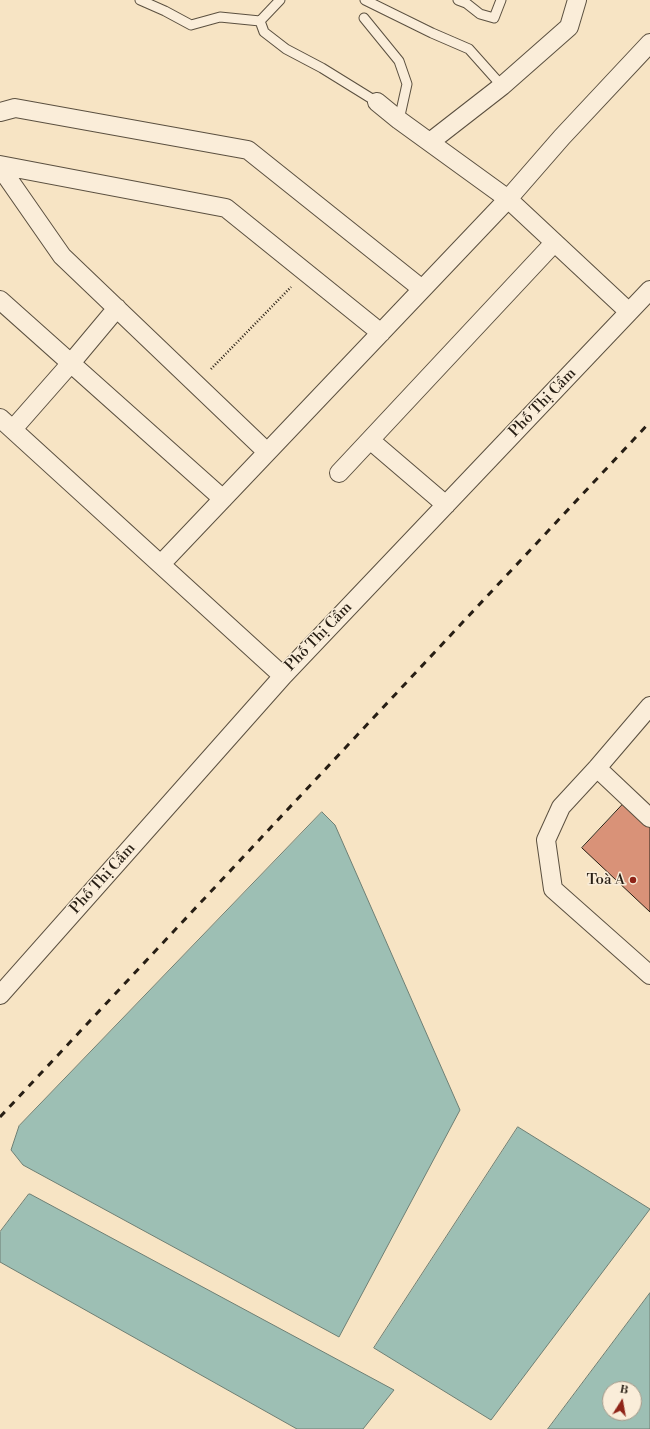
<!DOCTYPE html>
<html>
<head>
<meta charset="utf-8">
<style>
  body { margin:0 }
  #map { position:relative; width:650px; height:1429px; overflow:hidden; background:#f7e4c4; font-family:"Libre Bodoni",serif }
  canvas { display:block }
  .north { position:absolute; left:602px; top:1381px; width:40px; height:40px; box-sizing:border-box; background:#faedd9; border:1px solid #a69a8a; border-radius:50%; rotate:11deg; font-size:11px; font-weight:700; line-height:16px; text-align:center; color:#271e14 }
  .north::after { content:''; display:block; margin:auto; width:14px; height:18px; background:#8f2418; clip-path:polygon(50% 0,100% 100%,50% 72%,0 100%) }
</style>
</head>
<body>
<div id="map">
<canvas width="650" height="1429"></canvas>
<div class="north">B</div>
</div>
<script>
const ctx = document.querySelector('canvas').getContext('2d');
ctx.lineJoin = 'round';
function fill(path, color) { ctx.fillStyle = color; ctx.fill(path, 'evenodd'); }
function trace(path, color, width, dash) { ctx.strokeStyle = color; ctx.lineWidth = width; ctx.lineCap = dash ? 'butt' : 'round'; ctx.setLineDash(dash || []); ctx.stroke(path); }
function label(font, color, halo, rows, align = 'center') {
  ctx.font = font + ' "Libre Bodoni",serif'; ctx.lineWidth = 3; ctx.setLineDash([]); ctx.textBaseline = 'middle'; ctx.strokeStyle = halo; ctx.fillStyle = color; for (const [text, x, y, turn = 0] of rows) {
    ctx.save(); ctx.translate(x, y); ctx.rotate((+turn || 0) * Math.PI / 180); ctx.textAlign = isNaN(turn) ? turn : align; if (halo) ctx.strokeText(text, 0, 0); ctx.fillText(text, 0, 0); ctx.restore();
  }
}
const water = new Path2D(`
  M322,812L335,825L460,1110L339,1337L23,1165L11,1150L19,1126Z
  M518,1127L650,1209L491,1420L374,1348Z
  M29,1194H30L394,1390L363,1429H297L0,1262V1232Z
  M650,1293V1429H548ZM610,1389H634V1413H610Z`);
fill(water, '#9dbfb4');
trace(water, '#6e7f74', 1);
const building = new Path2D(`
  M626,801L650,823V912L582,848Z`);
fill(building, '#d99278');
trace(building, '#271e14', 1);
const service = new Path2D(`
  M140,0L165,11L191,25L220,17L260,21L280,0
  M365,0L432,33L469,49L502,86
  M458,0L466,3L480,14L494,18L501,0
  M364,18L399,61L407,84L399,120
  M260,21L264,32L286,49L322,68L377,102`);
const minor = new Path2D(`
  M377,102L399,120L508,199L629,312
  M0,112L15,108L248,150L422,289
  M430,142L502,86L569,27L577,0
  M0,165L226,208L381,333
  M0,167L62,256L267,452
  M0,300L223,499
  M0,418L283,676
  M13,429L71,363L117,308
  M370,440L446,505
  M339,473L554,243
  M161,564L508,199L562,137L650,43
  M650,706L597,768L561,807L546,840L553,889L650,975
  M597,768L650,818
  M0,995L283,676L650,290`);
trace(service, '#5b5040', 11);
trace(minor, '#5b5040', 20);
trace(new Path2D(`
  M211,369L291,287`), '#271e14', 2.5, [1, 2]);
trace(service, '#faedd9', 9);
trace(minor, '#faedd9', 18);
trace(new Path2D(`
  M0,1117L650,422`), '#271e14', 3, [7, 7]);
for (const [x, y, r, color] of [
  [633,880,4,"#8f2418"]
]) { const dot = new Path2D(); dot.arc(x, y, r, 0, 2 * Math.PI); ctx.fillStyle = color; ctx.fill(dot); trace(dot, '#faedd9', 1.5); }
label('15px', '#271e14', '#faedd9', [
  ["Phố Thị Cẩm",543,403,-46],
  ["Phố Thị Cẩm",319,637,-46],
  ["Phố Thị Cẩm",103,879,-48]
]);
label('15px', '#271e14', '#faedd9', [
  ["Toà A",625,880]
], 'right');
</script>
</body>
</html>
